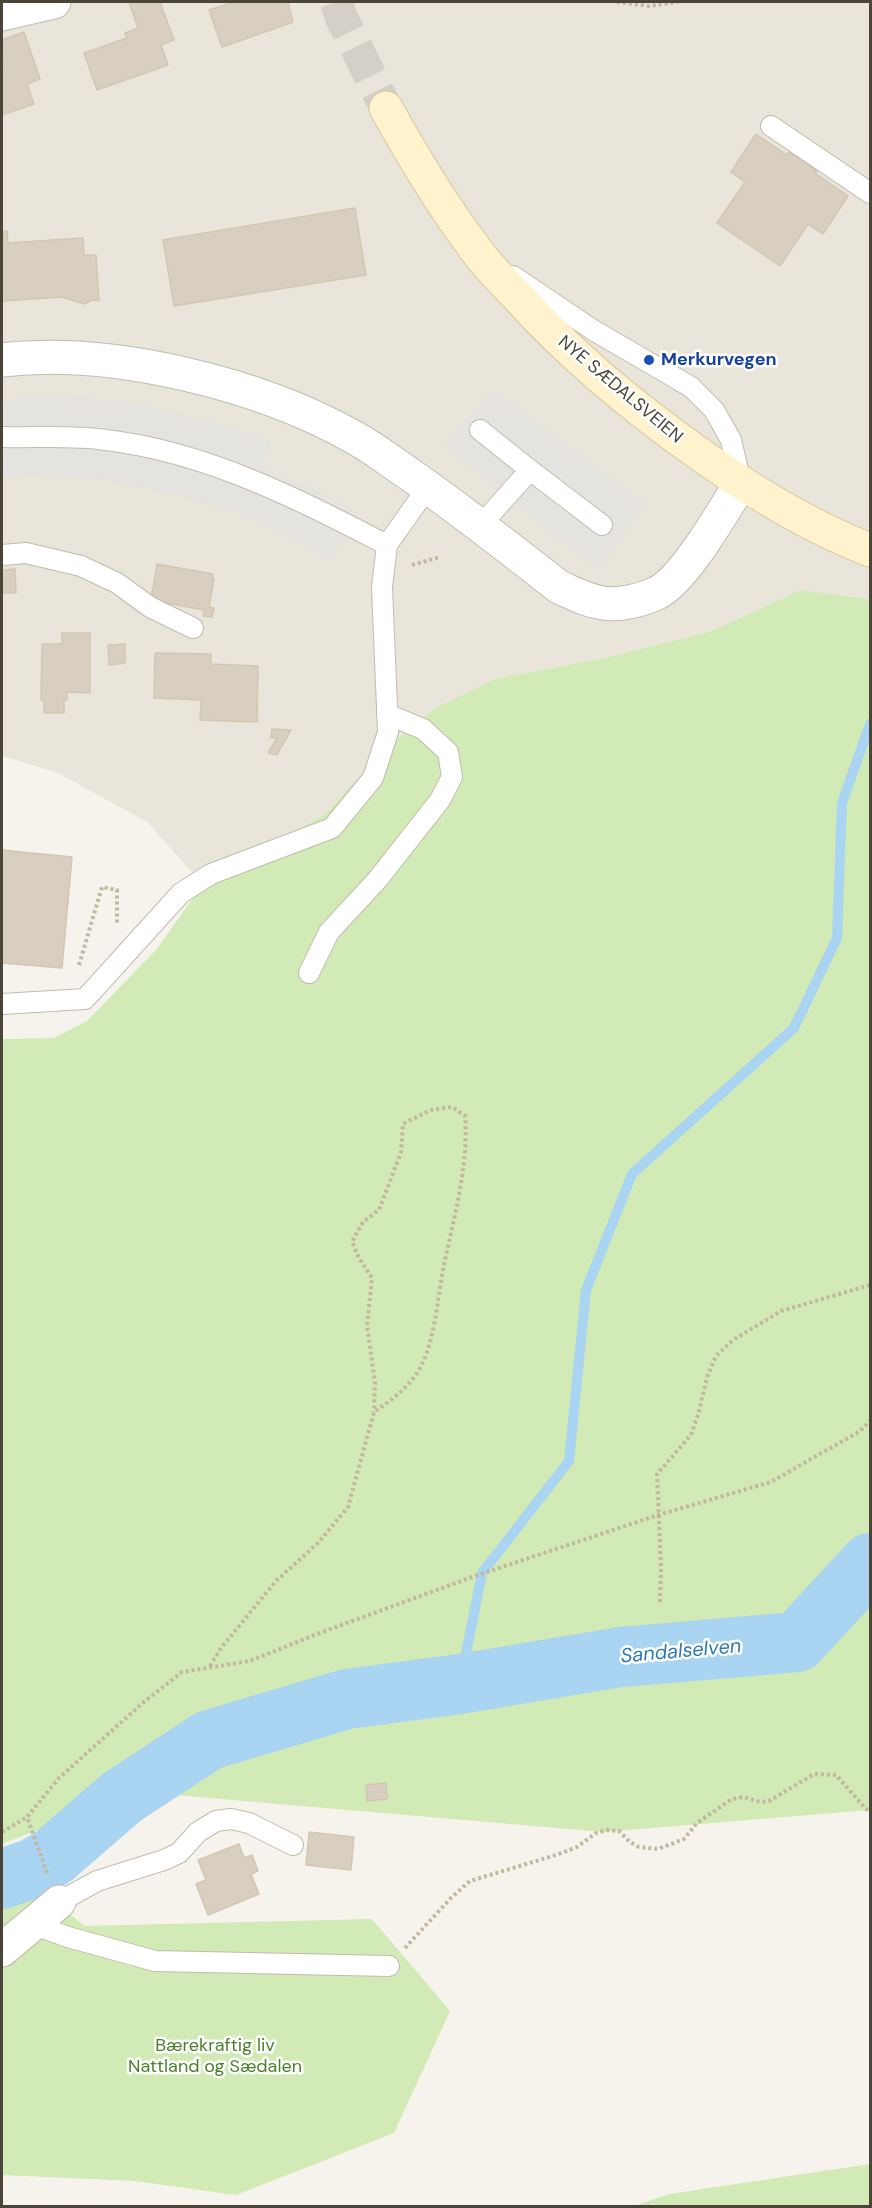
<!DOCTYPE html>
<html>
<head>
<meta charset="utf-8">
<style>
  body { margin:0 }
  #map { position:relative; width:872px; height:2208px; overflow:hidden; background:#f6f3ec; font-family:"DM Sans",sans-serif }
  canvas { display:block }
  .frame { position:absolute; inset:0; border:3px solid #4b4439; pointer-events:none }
</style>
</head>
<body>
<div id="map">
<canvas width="872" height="2208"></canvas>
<div class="frame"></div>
</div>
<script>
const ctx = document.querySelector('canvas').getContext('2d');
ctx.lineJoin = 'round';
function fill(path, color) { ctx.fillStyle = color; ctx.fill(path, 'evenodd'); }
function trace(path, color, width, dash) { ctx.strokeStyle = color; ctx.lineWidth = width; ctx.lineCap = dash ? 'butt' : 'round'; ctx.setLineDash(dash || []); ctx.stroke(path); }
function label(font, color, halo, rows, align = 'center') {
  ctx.font = font + ' "DM Sans",sans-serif'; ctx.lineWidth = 5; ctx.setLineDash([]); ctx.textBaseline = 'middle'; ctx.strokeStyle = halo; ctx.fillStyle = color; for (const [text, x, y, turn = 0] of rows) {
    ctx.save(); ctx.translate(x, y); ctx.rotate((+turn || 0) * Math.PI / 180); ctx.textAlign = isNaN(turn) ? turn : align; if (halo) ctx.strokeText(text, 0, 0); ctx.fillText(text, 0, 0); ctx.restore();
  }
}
fill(new Path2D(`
  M2,2H870V599L800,590L712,631L605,658L495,679L435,708L384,750L325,814L203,884L147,822L58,773L2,756Z`), '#eae5da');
fill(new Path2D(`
  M800,590L870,599V1810L603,1832L163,1794L122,1797L2,1844V1039L54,1038L87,1021L156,950L203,884L325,814L384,750L435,708L495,679L605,658L712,631Z
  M2,1856L34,1868L41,1892L85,1926L372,1919L450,2011L394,2133L236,2195L135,2181L2,2175Z
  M870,2164V2206H634L669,2194Z`), '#d2eab5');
fill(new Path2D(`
  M493,390L646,505L598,570L444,446Z
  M39,395L123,401L215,422L271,442L262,466L314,489L359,514L331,560L281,533L232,511L174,494L101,479L32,474L2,476V404L21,397Z`), '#e5e3e0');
trace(new Path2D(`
  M460,1684L482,1573L569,1461L586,1290L632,1174L794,1028L837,938L842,803L870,724`), '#a9d4f2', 10);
trace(new Path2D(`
  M2,1879L34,1868L54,1856L122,1797L209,1740L347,1699L460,1684L621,1657L797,1642L870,1563`), '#a9d4f2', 60);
const building = new Path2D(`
  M129,2H160L174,40L161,45L168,65L97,90L84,53L127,38L125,33L138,28Z
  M234,2H288L293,22L222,47L209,10Z
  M24,32L40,79L27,84L34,104L2,115V69L5,68L2,59V40Z
  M756,134L787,155L789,152L817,171L815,173L848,196L823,234L808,224L780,266L717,223L745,182L731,172Z
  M355,208L366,275L174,306L163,240Z
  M7,231L8,243L83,238L84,255H96L99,301L92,300L84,304L63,297L2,301V232Z
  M157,564L213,574L212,579H214L209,607L214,608L212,617L203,616L204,610L151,600Z
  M15,569L16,593H2V570Z
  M62,633H90V693L67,692V700H64V713H44V700H41L42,644H62Z
  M125,644V663L109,665L108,645Z
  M155,653L211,654V664L258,666L257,722L200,720L201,700L154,698Z
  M272,729L291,730L277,755L268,753L277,738H271Z
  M2,850L72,857L62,968L2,963Z
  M386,1783L387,1799L367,1801L366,1785Z
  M309,1832L354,1837L351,1870L306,1865Z
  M239,1844L244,1858L252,1855L258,1871L251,1874L259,1894L208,1915L196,1884L206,1880L198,1860Z`);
fill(building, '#d8cfc1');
trace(building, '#d3c7b4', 1.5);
trace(new Path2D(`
  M336,2L342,19L386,108`), '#d4d0c8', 33, [33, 16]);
const service = new Path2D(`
  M771,126L870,193
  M513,276L593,330L691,387L714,410L731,440L741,483
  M480,430L530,470L480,526
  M2,437C36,438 72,435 106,440C207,452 298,499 387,545
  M530,470L602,525
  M2,555L26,553L81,566L117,583L150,607L193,628
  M309,973L329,932L378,879L440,800L452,777L448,752L423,729L387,714
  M2,1004L85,999L181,893L211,874L332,828L373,778L388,732L382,587L387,545L428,487
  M59,1902L97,1881L164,1860L179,1853L198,1832L216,1821L231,1819L249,1823L293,1845
  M32,1924L68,1937L155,1961L389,1966`);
const minor = new Path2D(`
  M2,14L54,2
  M2,360C112,347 261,384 357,439C373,448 387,459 402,469C456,506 508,547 559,587C573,593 587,601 603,603C619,606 642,600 657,593C685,579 723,511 741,483
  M2,1950L59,1902`);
const secondary = new Path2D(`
  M386,108C413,157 442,205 476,250C488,267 504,282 518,297C575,360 639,412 708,460C758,495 813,528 870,550`);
trace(service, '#c2bbae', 22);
trace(minor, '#c2bbae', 35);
trace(secondary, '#d6c79b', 35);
trace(new Path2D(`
  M617,2L649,6L678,2
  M412,565L440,557
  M79,965L102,887L117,890V924
  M660,1602L661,1567L657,1474L691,1435L698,1415L707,1377L716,1356L733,1340L781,1311L870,1285
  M210,1666L221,1648L276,1581L319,1542L348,1507L374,1412C391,1400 409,1388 420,1368C436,1338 437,1298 444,1265C454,1216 469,1166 465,1116L452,1107L431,1110L403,1124L401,1152L379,1210L363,1222L352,1242L359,1258L372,1278L367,1326L375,1382L374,1412
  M2,1832L27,1817
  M47,1873L27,1817L59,1778L145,1701L182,1672L250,1661L317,1634L472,1577L658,1515L771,1482L860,1431L870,1421
  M405,1948L450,1899L470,1881L556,1855L577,1847L596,1833L607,1830L619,1831L630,1842L639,1847L658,1849L684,1839L697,1823L732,1799L743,1797L761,1802L769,1801L814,1774L836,1775L866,1809L870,1810`), '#c4b79f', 4, [3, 3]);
trace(service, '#fff', 20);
trace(minor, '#fff', 33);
trace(secondary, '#fff3cd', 33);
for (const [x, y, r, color] of [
  [649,360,6,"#1a4fb4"]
]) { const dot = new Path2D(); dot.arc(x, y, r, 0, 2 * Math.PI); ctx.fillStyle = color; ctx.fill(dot); trace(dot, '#fff', 2); }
label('bold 18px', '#164399', '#fff', [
  ["Merkurvegen",661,360]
], 'left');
label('18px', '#4b4439', '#fff', [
  ["NYE SÆDALSVEIEN",620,390,40]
]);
label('18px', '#4a7f2a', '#fff', [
  ["Bærekraftig liv",215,2046],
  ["Nattland og Sædalen",215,2067]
]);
label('italic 20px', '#2e7ab2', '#fff', [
  ["Sandalselven",681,1652,-5]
]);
</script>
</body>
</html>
